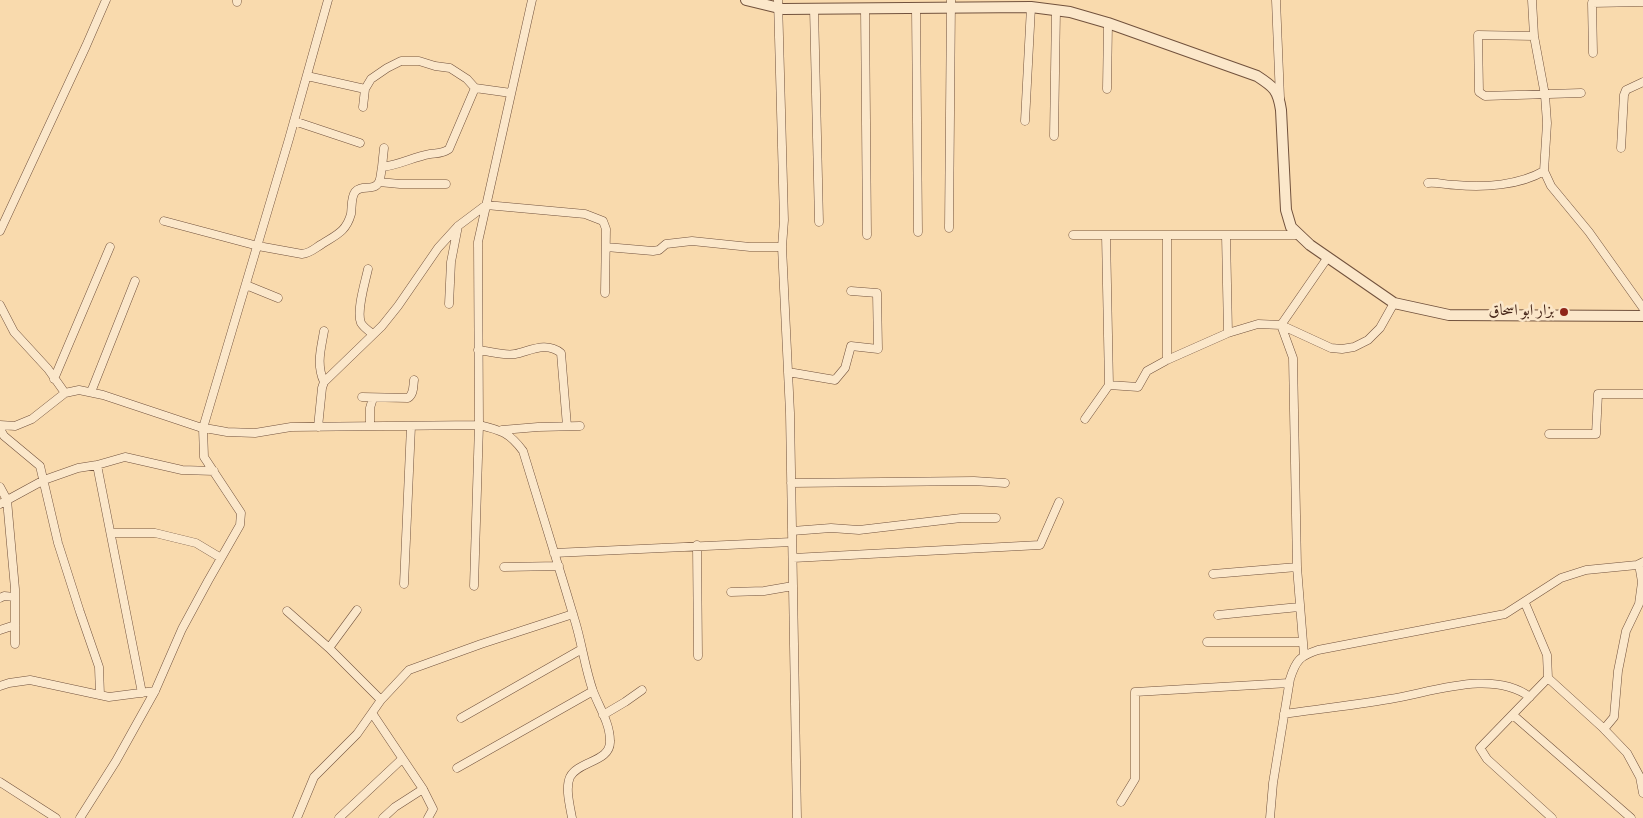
<!DOCTYPE html>
<html>
<head>
<meta charset="utf-8">
<style>
  body { margin:0 }
  canvas { display:block; background:#f9daad }
</style>
</head>
<body>
<canvas width="1643" height="818"></canvas>
<script>
const ctx = document.querySelector('canvas').getContext('2d');
ctx.lineJoin = 'round';
function trace(path, color, width, dash) { ctx.strokeStyle = color; ctx.lineWidth = width; ctx.lineCap = dash ? 'butt' : 'round'; ctx.setLineDash(dash || []); ctx.stroke(path); }
function label(font, color, halo, rows, align = 'center') {
  ctx.font = font + ' "IM FELL Double Pica",Amiri,serif'; ctx.lineWidth = 5; ctx.setLineDash([]); ctx.textBaseline = 'middle'; ctx.strokeStyle = halo; ctx.fillStyle = color; for (const [text, x, y, turn = 0] of rows) {
    ctx.save(); ctx.translate(x, y); ctx.rotate((+turn || 0) * Math.PI / 180); ctx.textAlign = isNaN(turn) ? turn : align; if (halo) ctx.strokeText(text, 0, 0); ctx.fillText(text, 0, 0); ctx.restore();
  }
}
const minor = new Path2D(`
  M778,0L784,220L782,247L790,413L797,818
  M1276,0L1280,98
  M1532,0L1534,36L1545,95L1547,123L1544,171L1551,186L1589,232L1643,308
  M237,2V0
  M814,8L819,222
  M865,8L867,235
  M916,8L918,232
  M1534,36L1478,35L1479,92L1485,96L1581,93
  M1593,53L1592,3L1643,2
  M307,76L365,89
  M1107,89L1108,23
  M363,107L365,89L371,79L387,68L401,61H419L435,66L450,68L467,79L475,88
  M294,121L360,143
  M1025,121L1031,7
  M1054,136L1056,10
  M1621,148L1624,95L1626,90L1643,82
  M382,167L384,148
  M379,182L400,184H446
  M1428,183C1438,182 1446,185 1456,185C1484,188 1520,185 1544,171
  M164,221L258,246L302,254C311,253 315,248 322,244C336,235 346,232 351,214C352,207 351,197 355,192C361,184 374,192 379,182C381,178 381,171 382,167C400,165 413,157 430,154C437,153 442,154 449,149L475,88L511,93
  M949,228L951,0
  M0,231L86,46L106,0
  M1073,235H1299
  M1226,235L1228,333
  M606,247L653,251L659,250L666,244L692,241L750,247H782
  M368,269C365,283 356,311 361,323C364,328 369,331 373,334
  M246,285L278,298
  M449,304L451,262L458,226
  M0,305L14,332L48,369L65,393
  M324,331C321,349 316,364 324,382
  M478,350C489,351 504,356 515,354C530,351 546,341 561,353L567,426
  M1167,360V235
  M788,372L835,380L845,368L851,346L878,349L877,293L851,291
  M54,379L110,247
  M1109,385L1138,387L1147,371L1167,360L1228,333L1258,324L1281,325L1331,348L1342,349L1354,347L1368,340L1380,328L1394,303
  M91,392L135,281
  M362,397L408,398C414,394 413,387 414,380
  M1085,419L1109,385L1106,235
  M0,425L15,426L32,419L65,393L79,390L103,395L199,427L227,432L255,433L291,427L479,425C500,430 509,432 523,451C540,507 558,564 575,621C582,644 585,668 593,691C599,707 610,723 610,741C611,762 578,761 570,777C565,788 570,806 572,818
  M370,426V408L373,398
  M318,427L322,388L324,382L382,326L398,306L438,248L458,226L486,205L585,214L603,221L606,229L605,293
  M0,429L4,436L40,466L58,543L80,612L99,667L100,695
  M502,430L538,427L580,426
  M1549,434H1596L1598,394H1643
  M97,465L142,693
  M791,483L974,481L1005,483
  M0,487L7,500L15,589V644
  M0,504L44,480L78,468L97,465L125,457L182,470L214,471
  M792,531L831,528L859,530L961,518H996
  M111,533H155L196,543L221,558
  M697,545L698,656
  M554,553L792,542
  M793,558L1040,545L1059,502
  M504,567L559,566
  M1213,574L1297,567
  M404,584L411,426
  M474,586L479,425L478,242L532,0
  M731,592L764,591L793,586
  M0,598L4,596L15,597
  M1525,603L1547,655L1548,678L1602,727L1627,753L1640,777L1643,793
  M287,611L329,648L381,700
  M1218,615L1299,607
  M0,630L15,625
  M1207,642H1303
  M329,648L357,610
  M1304,655L1297,567L1293,358L1281,325L1328,257
  M1548,678L1480,748L1487,759L1552,818
  M0,686L9,683L30,680L109,697L155,691
  M372,713L423,789L433,809L428,818
  M1284,714C1320,709 1355,705 1390,699C1433,692 1492,669 1530,697
  M603,715L625,702L642,690
  M1513,715L1631,818
  M461,718L582,649
  M1604,729L1614,717L1618,671L1626,631L1639,604L1642,582L1639,564
  M457,768L593,691
  M0,782L56,818
  M1121,802L1135,779V692L1289,683
  M80,818L116,761L155,691L182,629L208,581L240,525L241,513L204,457L203,428L289,139L328,0
  M297,818L314,777L357,734L381,700L409,670L481,644L573,614
  M339,818L402,759
  M383,818L395,807L423,789
  M1270,818L1273,783L1290,679C1296,660 1300,656 1318,650L1505,614L1561,578L1586,570L1637,565L1643,562`);
const tertiary = new Path2D(`
  M746,0L783,9L1031,7L1070,12L1108,23L1257,76C1274,87 1278,90 1281,110L1286,210L1291,227L1310,245L1394,303L1449,315L1643,316`);
trace(minor, '#72523d', 9);
trace(tertiary, '#72523d', 12);
trace(minor, '#fbe7ca', 8);
trace(tertiary, '#fbe7ca', 10);
for (const [x, y, r, color] of [
  [1564,312,5,"#8f2418"]
]) { const dot = new Path2D(); dot.arc(x, y, r, 0, 2 * Math.PI); ctx.fillStyle = color; ctx.fill(dot); trace(dot, '#fbe7ca', 2); }
label('16px', '#452518', '#fbe7ca', [
  ["بزار ابو اسحاق",1554,312]
], 'right');
</script>
</body>
</html>
